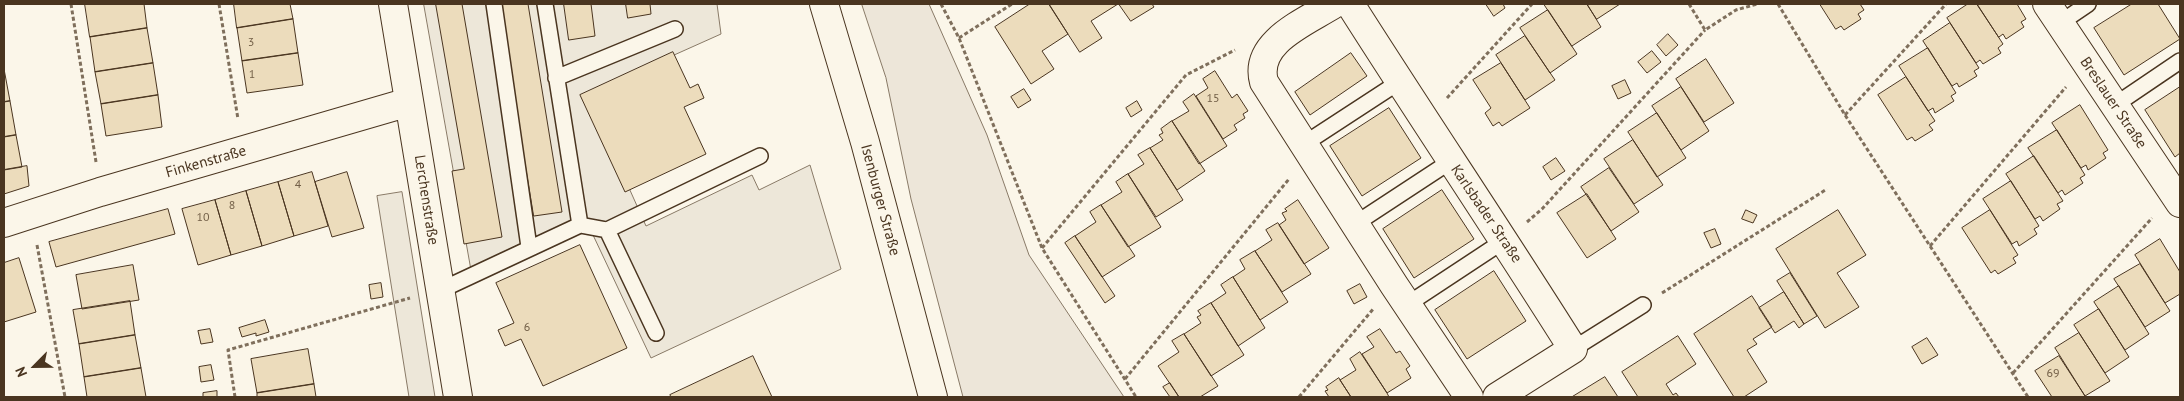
<!DOCTYPE html>
<html>
<head>
<meta charset="utf-8">
<style>
  body { margin:0 }
  #map { position:relative; width:2184px; height:401px; overflow:hidden; background:#fbf6e9; font-family:"PT Sans",sans-serif }
  canvas { display:block }
  .frame { position:absolute; inset:0; border:5px solid #4a3520; pointer-events:none }
  .north { position:absolute; left:10px; top:341px; width:50px; height:50px; -webkit-text-stroke:4px #fbf6e9; paint-order:stroke; rotate:247deg; font-size:14px; font-weight:700; line-height:20px; text-align:center; color:#4a3520 }
  .north::after { content:''; display:block; margin:auto; width:18px; height:22px; background:#4a3520; clip-path:polygon(50% 0,100% 100%,50% 72%,0 100%) }
</style>
</head>
<body>
<div id="map">
<canvas width="2184" height="401"></canvas>
<div class="frame"></div>
<div class="north">N</div>
</div>
<script>
const ctx = document.querySelector('canvas').getContext('2d');
ctx.lineJoin = 'round';
function fill(path, color) { ctx.fillStyle = color; ctx.fill(path, 'evenodd'); }
function trace(path, color, width, dash) { ctx.strokeStyle = color; ctx.lineWidth = width; ctx.lineCap = dash ? 'butt' : 'round'; ctx.setLineDash(dash || []); ctx.stroke(path); }
function label(font, color, halo, rows, align = 'center') {
  ctx.font = font + ' "PT Sans",sans-serif'; ctx.lineWidth = 4; ctx.setLineDash([]); ctx.textBaseline = 'middle'; ctx.strokeStyle = halo; ctx.fillStyle = color; for (const [text, x, y, turn = 0] of rows) {
    ctx.save(); ctx.translate(x, y); ctx.rotate((+turn || 0) * Math.PI / 180); ctx.textAlign = isNaN(turn) ? turn : align; if (halo) ctx.strokeText(text, 0, 0); ctx.fillText(text, 0, 0); ctx.restore();
  }
}
const green = new Path2D(`
  M862,4H929L987,135L1029,255L1124,397H963L911,199L886,78Z`);
fill(green, '#ede6d9');
trace(green, '#887966', 1);
const parking = new Path2D(`
  M424,4H717L721,34L587,94L646,226L752,175L759,190L810,165L841,269L651,358L585,218L524,242L471,268Z
  M402,192L435,397H409L377,196Z`);
fill(parking, '#ede7d9');
trace(parking, '#887966', 1);
const building = new Path2D(`
  M85,4H144L147,28L90,37Z
  M234,4H290L293,19L237,28Z
  M436,4H462L502,237L464,244L452,171L464,169Z
  M499,4H528L562,212L534,216Z
  M564,4H591L595,36L569,40Z
  M626,4H650L651,14L628,18Z
  M1030,4H1049L1068,34L1042,51L1054,69L1031,84L995,27Z
  M1049,4H1118L1091,21L1102,38L1080,52Z
  M1119,4H1152L1154,7L1131,21Z
  M1486,4H1503L1505,8L1494,16Z
  M1544,4H1587L1601,27L1572,46Z
  M1587,4H1620L1597,19Z
  M1820,4H1860L1864,10L1858,14L1861,19L1844,30L1841,26L1836,29Z
  M1968,4H1977L2003,44L1998,48L2001,53L1983,64L1980,60L1976,63L1947,18Z
  M1977,4H2017L2026,19L2021,22L2024,27L2006,39L2003,34L1999,37Z
  M2132,4H2158L2180,39L2124,75L2094,28Z
  M1548,10L1577,54L1550,73L1520,28Z
  M293,19L298,53L242,61L237,28Z
  M1950,23L1979,68L1974,71L1977,76L1959,87L1957,83L1952,86L1923,41Z
  M147,28L153,63L95,72L90,37Z
  M1668,34L1678,45L1666,56L1657,45Z
  M1525,36L1555,80L1525,100L1496,55Z
  M1928,48L1956,93L1951,96L1954,101L1935,113L1933,108L1928,111L1899,66Z
  M1652,51L1661,62L1647,73L1638,62Z
  M673,52L690,88L698,84L704,98L684,107L706,154L625,192L580,95Z
  M298,53L303,85L247,93L242,61Z
  M1351,53L1367,76L1310,115L1295,92Z
  M1706,59L1734,103L1704,122L1676,79Z
  M153,63L158,95L101,104L95,72Z
  M1501,63L1530,108L1502,126L1499,122L1493,126L1485,113L1491,108L1473,80Z
  M4,69L10,101L4,102Z
  M1215,71L1232,98L1237,94L1248,111L1243,114L1245,118L1234,125L1237,130L1223,139L1196,96L1208,88L1203,79Z
  M1906,77L1935,121L1929,125L1933,130L1915,141L1912,137L1907,140L1878,95Z
  M1625,80L1631,93L1618,99L1612,86Z
  M1681,87L1709,131L1681,150L1652,106Z
  M2180,87V153L2175,157L2145,110Z
  M1024,89L1031,100L1018,108L1011,97Z
  M1194,94L1227,146L1199,164L1172,121L1189,111L1183,102Z
  M158,95L162,127L106,136L101,104Z
  M10,101L16,135L4,137V102Z
  M1137,101L1142,110L1131,117L1126,108Z
  M2080,105L2108,150L2103,153L2106,158L2088,170L2086,165L2081,168L2052,123Z
  M1389,108L1421,158L1362,196L1330,146Z
  M1657,113L1686,158L1657,177L1628,132Z
  M1172,121L1205,171L1177,190L1150,148L1163,140L1159,135L1163,133L1161,129Z
  M2057,130L2085,175L2080,178L2083,183L2065,195L2062,190L2058,193L2028,148Z
  M16,135L22,167L4,170V137Z
  M1633,140L1663,185L1634,204L1604,159Z
  M1150,148L1183,200L1156,217L1128,174L1144,164L1138,155Z
  M2034,156L2063,201L2057,204L2060,209L2043,221L2040,216L2035,219L2006,174Z
  M1556,158L1565,171L1551,180L1543,167Z
  M27,166L29,186L4,194V170Z
  M1609,168L1639,212L1611,231L1581,187Z
  M312,172L328,226L294,236L278,182Z
  M347,172L364,228L332,237L315,182Z
  M1128,174L1161,227L1128,247L1101,205L1122,192L1116,182Z
  M2011,181L2039,226L2034,229L2037,234L2019,246L2017,241L2012,244L1983,199Z
  M278,182L294,236L262,246L246,191Z
  M1442,190L1474,239L1414,278L1383,229Z
  M246,191L262,246L231,255L215,200Z
  M1587,194L1616,239L1587,258L1557,213Z
  M215,200L231,255L198,265L182,209Z
  M1298,200L1329,248L1304,264L1279,225L1286,220L1282,213L1287,211L1285,209Z
  M1101,205L1135,256L1102,277L1075,236L1096,222L1090,212Z
  M168,209L175,234L56,267L49,242Z
  M1746,210L1757,215L1753,223L1742,219Z
  M1838,210L1866,255L1837,273L1859,307L1825,328L1776,249Z
  M1990,210L2018,255L2013,258L2016,263L1998,274L1995,270L1991,273L1962,228Z
  M1278,223L1311,274L1282,292L1255,251L1272,240L1266,230Z
  M1715,229L1721,244L1711,248L1704,233Z
  M1075,236L1115,296L1105,303L1065,243Z
  M2160,239L2180,272V294L2165,303L2135,255Z
  M580,245L627,348L543,386L521,339L505,346L498,330L514,323L496,283Z
  M1255,251L1288,302L1260,320L1233,277L1245,269L1240,260Z
  M19,258L36,312L4,322V263Z
  M2140,264L2170,311L2145,327L2114,279Z
  M133,265L139,300L82,309L76,275Z
  M1494,271L1526,321L1467,359L1435,310Z
  M1790,273L1817,316L1804,324L1777,281Z
  M1233,277L1265,328L1238,346L1211,303L1226,293L1221,285Z
  M381,283L383,297L371,299L369,285Z
  M1360,284L1367,297L1354,304L1347,291Z
  M2119,286L2149,334L2125,350L2094,302Z
  M1784,292L1804,324L1799,328L1794,321L1775,333L1759,308Z
  M1752,296L1772,327L1753,339L1757,344L1747,350L1767,382L1744,397H1734L1694,334Z
  M130,301L135,335L79,344L73,310Z
  M1211,303L1244,355L1211,376L1184,334L1201,323L1197,317L1201,315L1198,311Z
  M2099,309L2129,357L2105,373L2074,325Z
  M265,320L269,332L256,336V333L242,337L239,328Z
  M210,329L213,342L201,344L198,331Z
  M1380,329L1396,353L1400,351L1410,366L1406,369L1411,378L1387,393L1362,354L1374,347L1367,337Z
  M2079,333L2110,381L2085,396L2055,348Z
  M1184,334L1218,386L1200,397H1179L1158,366L1179,352L1172,341Z
  M135,335L141,368L84,377L79,344Z
  M1678,336L1696,364L1666,384L1673,395L1676,393L1679,397H1638L1622,372Z
  M1927,338L1938,355L1922,364L1912,347Z
  M308,349L314,384L257,393L251,359Z
  M1360,352L1387,393L1389,397H1351L1340,380L1356,370L1350,359Z
  M753,356L772,397H671L670,395Z
  M2059,356L2085,396L2086,397H2052L2035,371Z
  M211,365L214,380L201,382L199,367Z
  M141,368L146,397H87L84,377Z
  M1605,377L1618,397H1572Z
  M1339,378L1340,380L1351,397H1329L1325,391L1328,390L1326,387Z
  M1170,383L1179,397H1170L1163,387Z
  M314,384L316,397H257V393Z
  M217,391V397H203V393Z`);
fill(building, '#ecdcbc');
trace(building, '#4a3520', 1);
const service = new Path2D(`
  M494,4L529,247
  M545,4L580,225
  M2060,23L2088,4
  M556,78L675,29
  M2115,105L2180,61
  M1304,144L1399,82
  M1355,224L1451,161
  M607,230L760,156
  M441,290L580,225L607,230L656,333
  M1408,304L1505,240
  M1573,349L1643,305`);
const minor = new Path2D(`
  M393,4L458,397
  M1334,4C1306,22 1253,42 1264,82L1394,285L1469,397
  M1350,4C1423,119 1500,233 1573,349L1497,397
  M2047,4L2180,203
  M4,223L100,192L409,102`);
const secondary = new Path2D(`
  M824,4L865,142L933,397`);
trace(service, '#4a3520', 18);
trace(minor, '#4a3520', 30);
trace(secondary, '#4a3520', 30);
trace(new Path2D(`
  M71,4L96,162
  M219,4L238,119
  M941,4L959,38L1042,248L1136,397
  M1689,4L1705,30L1736,10L1757,4
  M1778,4L1845,115L2028,397
  M959,38L1012,4
  M1447,98L1532,4
  M1845,115L1946,4
  M1527,222L1542,209L1705,30
  M37,245L65,397
  M1930,246L2066,87
  M1042,248L1186,75L1235,50
  M1662,293L1827,189
  M2013,373L2152,218
  M1125,379L1289,179
  M235,397L228,350L410,298
  M1299,397L1374,308`), '#7f6f5c', 3, [4, 2.5]);
trace(service, '#fbf6e9', 15);
trace(minor, '#fbf6e9', 28);
trace(secondary, '#fbf6e9', 28);
label('12px', '#725f47', null, [
  ["3",251,43],
  ["1",252,75],
  ["15",1213,99],
  ["4",298,185],
  ["8",232,206],
  ["10",203,218],
  ["6",527,328],
  ["69",2053,374]
]);
label('15px', '#4a3520', '#fbf6e9', [
  ["Breslauer Straße",2113,103,56],
  ["Finkenstraße",206,162,-16],
  ["Lerchenstraße",426,200,81],
  ["Isenburger Straße",880,200,75],
  ["Karlsbader Straße",1486,214,56]
]);
</script>
</body>
</html>
